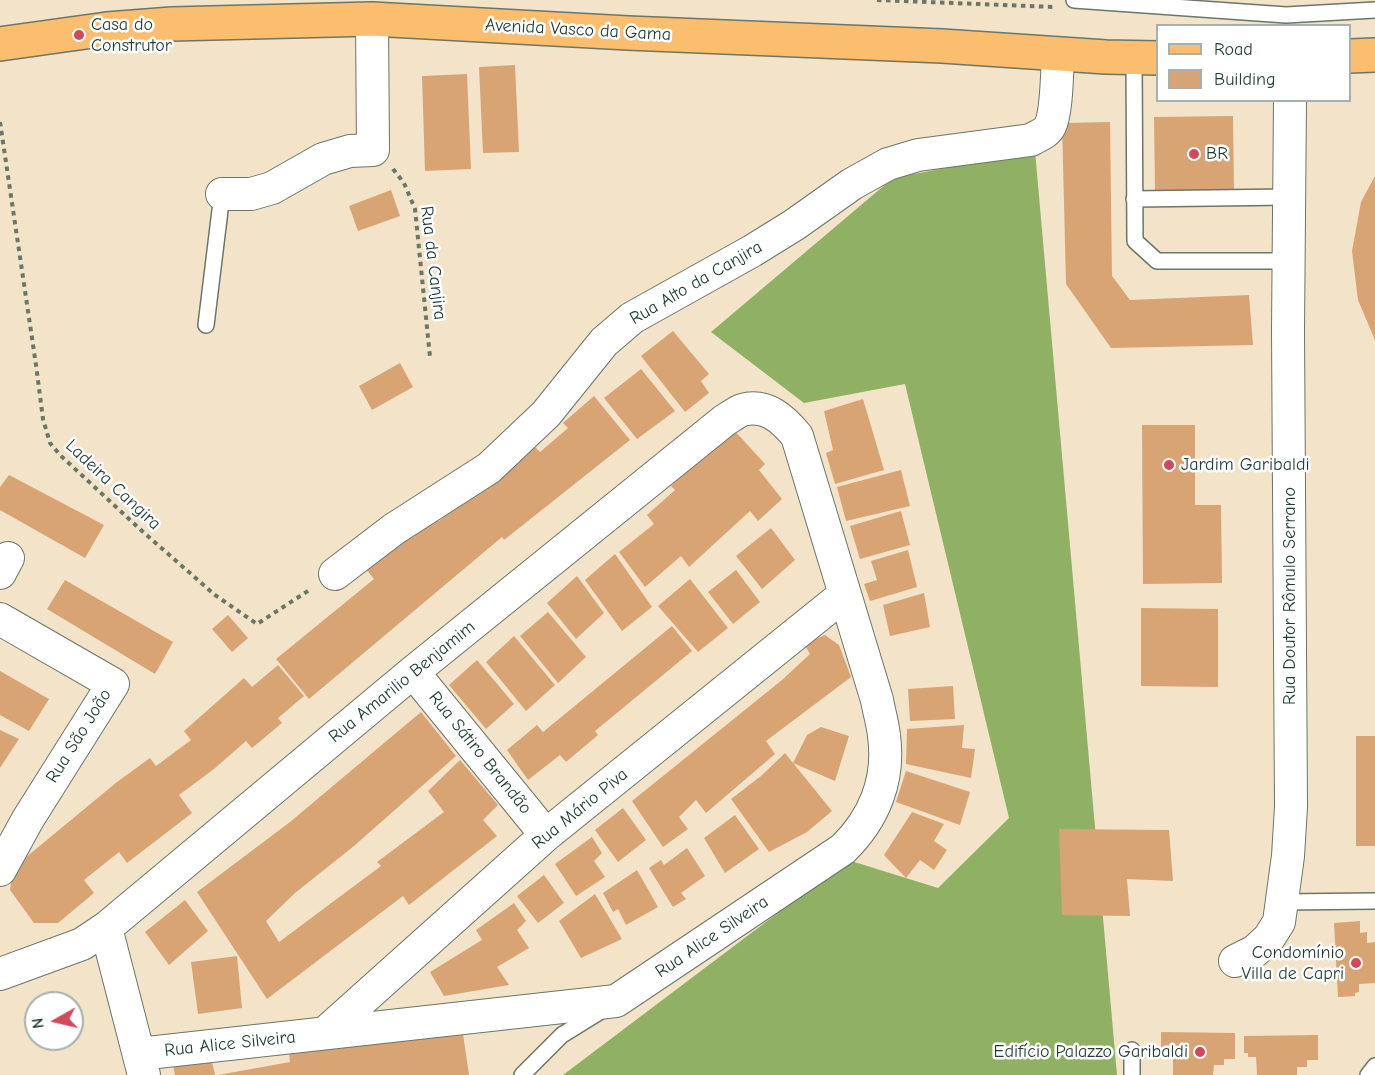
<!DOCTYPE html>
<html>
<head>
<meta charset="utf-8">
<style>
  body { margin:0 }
  #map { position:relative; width:1375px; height:1075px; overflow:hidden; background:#f3e3c9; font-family:"Comic Neue",sans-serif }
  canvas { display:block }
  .legend { position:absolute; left:1156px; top:24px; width:195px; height:78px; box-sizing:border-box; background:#fff; border:2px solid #a5b1ae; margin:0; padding:8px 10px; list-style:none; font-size:18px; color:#1f3d34 }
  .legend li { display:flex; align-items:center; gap:12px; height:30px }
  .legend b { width:30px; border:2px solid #a5b1ae }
  .north { position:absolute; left:24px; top:991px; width:60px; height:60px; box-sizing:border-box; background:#fff; border:2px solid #a5b1ae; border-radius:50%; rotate:262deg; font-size:16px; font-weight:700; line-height:24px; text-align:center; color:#1f3d34 }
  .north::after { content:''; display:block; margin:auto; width:21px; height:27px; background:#d1495b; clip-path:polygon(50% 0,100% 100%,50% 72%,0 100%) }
</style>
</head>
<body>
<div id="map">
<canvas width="1375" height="1075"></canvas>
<ul class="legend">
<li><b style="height:8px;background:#fbbd6e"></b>Road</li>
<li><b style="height:16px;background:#d9a473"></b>Building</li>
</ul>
<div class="north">N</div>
</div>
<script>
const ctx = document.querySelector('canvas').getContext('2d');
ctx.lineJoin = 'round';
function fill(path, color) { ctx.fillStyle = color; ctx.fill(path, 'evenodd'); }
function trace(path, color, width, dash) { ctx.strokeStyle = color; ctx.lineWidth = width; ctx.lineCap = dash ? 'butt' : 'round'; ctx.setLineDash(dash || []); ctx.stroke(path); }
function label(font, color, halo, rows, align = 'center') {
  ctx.font = font + ' "Comic Neue",sans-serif'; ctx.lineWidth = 5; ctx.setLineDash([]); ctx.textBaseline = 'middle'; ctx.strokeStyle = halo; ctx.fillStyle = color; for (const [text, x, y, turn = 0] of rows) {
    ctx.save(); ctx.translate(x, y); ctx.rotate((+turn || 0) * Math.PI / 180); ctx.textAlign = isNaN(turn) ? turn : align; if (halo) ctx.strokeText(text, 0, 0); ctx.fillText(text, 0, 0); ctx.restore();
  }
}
fill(new Path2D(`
  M1035,151L1117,1075H563L848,860L938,888L1009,818L905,384L804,403L711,332L893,178Z`), '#90b064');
fill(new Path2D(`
  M515,65L519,152L483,153L479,67Z
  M467,74L471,169L425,171L422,76Z
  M1233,116L1234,191L1155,193L1154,117Z
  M1110,122L1112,276L1130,300L1249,295L1253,345L1111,348L1066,284L1062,123Z
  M1375,176V340L1358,300L1352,251L1361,202Z
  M391,190L400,216L358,231L349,206Z
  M673,331L709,374L701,381L709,393L685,412L641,356Z
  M400,363L413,387L372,410L359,386Z
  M641,369L675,411L637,439L604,398Z
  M594,396L630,440L504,540L502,537L309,699L276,659L374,579L366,569L433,514L439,521L534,446L540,452L568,428L563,423Z
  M863,399L884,470L835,484L826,453L833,450L824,411Z
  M1142,425H1195V505H1221L1222,583L1143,584Z
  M734,430L765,464L759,470L782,499L758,521L750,511L689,567L681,556L645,587L619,552L654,524L647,515L675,490L671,486Z
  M901,470L910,506L846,521L837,487Z
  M9,475L104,525L85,558L0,510V487Z
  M901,511L910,545L860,559L850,526Z
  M771,528L795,560L762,589L736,556Z
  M908,550L917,587L870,601L864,584L877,580L871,561Z
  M615,554L652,607L622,631L585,580Z
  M736,570L760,602L733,624L708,592Z
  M577,576L604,613L576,639L547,603Z
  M690,579L728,628L698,652L658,606Z
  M65,580L173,642L155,674L47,609Z
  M924,593L930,627L890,636L883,605Z
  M1141,608L1218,609V687L1141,686Z
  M548,612L586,657L558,683L520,636Z
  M228,615L248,638L232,652L212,629Z
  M672,626L692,651L595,731L598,735L566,762L560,755L528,780L507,750L537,725L543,732Z
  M825,635L839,645L851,677L766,741L775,754L706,813L696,800L679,817L688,829L663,847L632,801L782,680L810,654L804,644Z
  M514,636L555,685L526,711L486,662Z
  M477,660L514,704L486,729L449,685Z
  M278,665L304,696L278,718L282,723L252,748L246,741L214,769L179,795L192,813L127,863L119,852L84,880L94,893L58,923H34L10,890L13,868L117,782L150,758L156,766L191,740L184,731L244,678L252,687Z
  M0,671L49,699L29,731L0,715Z
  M953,686L955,719L910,721L908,689Z
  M421,712L456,756L354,846L295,893L266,921L279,942L381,866L377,862L444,812L428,791L460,760L498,805L483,820L497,836L409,905L403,896L267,999L197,892L290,822Z
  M964,725L962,748L975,749L971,778L906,764L907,729Z
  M821,727L849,736L835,781L793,763L807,735Z
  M0,730L19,739L0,768Z
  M1356,736H1375V846H1356Z
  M785,753L832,811L807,832L769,852L731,799L761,776Z
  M906,771L970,792L960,825L896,802Z
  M623,808L646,840L618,862L595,830Z
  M912,812L944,824L934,841L947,850L934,870L920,860L906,878L884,855Z
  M735,815L759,849L725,873L704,838Z
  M1059,829L1169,830L1173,881L1127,879L1130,916L1062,915Z
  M592,837L602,853L594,861L605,877L576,896L555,864Z
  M687,848L705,876L681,893L686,899L673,907L649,868L661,860L664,865Z
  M637,870L658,907L626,925L618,909L613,912L603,893Z
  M544,875L564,903L538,923L517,896Z
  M595,894L622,939L581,958L559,921Z
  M185,900L208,931L169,965L145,932Z
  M514,903L526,921L517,930L529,948L497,967L509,985L444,996L430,972L482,940L476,930Z
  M1360,921V933L1367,932V943L1375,942V983L1359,984V992L1355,993V996L1338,997L1334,923Z
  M237,956L242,1008L198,1014L191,962Z
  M1161,1032L1235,1033V1059H1224V1065H1214L1213,1075H1173V1054H1165V1050H1161Z
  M463,1034L469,1075H218L290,1062L289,1054Z
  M1318,1035V1060H1307V1067H1297V1075H1257L1256,1057H1248V1053H1244V1036Z
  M212,1062L215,1075H175L173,1065Z`), '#d9a473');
const lane = new Path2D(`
  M1074,0L1286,15L1375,10
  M1134,57L1135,241L1157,261H1289
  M1134,199L1289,197
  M206,325L222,194
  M1283,902L1375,901
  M1132,1050V1075
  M522,1075L562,1035L604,1009
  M1368,1075L1375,1066`);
const street = new Path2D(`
  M222,194H251L272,188L323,159L350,151L373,150L372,19
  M0,573L8,558
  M335,574L394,529L489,468L546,414L604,342L632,318L752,251L794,225L852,184L888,164L918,155L1031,140C1037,136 1047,133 1050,126C1057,112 1057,71 1058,54
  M0,619L113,684L28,819L0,870
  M413,672L546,835
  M106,928L144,1075
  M1235,961L1255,951L1269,938L1279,922L1288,856L1291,807L1288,330L1290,100
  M0,974L82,944L106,928L413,672L725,420C730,417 737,412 742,410C766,403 783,419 797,436L877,700C879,712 883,724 884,736C890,780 874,819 843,849L616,1001L139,1054
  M325,1033L546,835L844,595`);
const primary = new Path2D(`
  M0,44L107,29L172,24L372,19L628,33L942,46L1106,57L1158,58
  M1350,56L1375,55`);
trace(lane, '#697768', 18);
trace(street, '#697768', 34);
trace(primary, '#697768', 36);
trace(new Path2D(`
  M877,0L1054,7
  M0,122L36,365L43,419L50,443L60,455L142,531L215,595L257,624L311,589
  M393,169L404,183L415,209L430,357`), '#697768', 4, [4.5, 4.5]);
trace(lane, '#fff', 15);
trace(street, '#fff', 32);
trace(primary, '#fbbd6e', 33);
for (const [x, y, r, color] of [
  [79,35,6,"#d1495b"],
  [1194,154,6,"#d1495b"],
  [1169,465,6,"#d1495b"],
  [1356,963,6,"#d1495b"],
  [1200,1052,6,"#d1495b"]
]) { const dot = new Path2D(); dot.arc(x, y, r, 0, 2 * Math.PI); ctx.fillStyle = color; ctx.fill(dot); trace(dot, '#fff', 2); }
label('18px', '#1f3d34', '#fff', [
  ["Casa do",91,25],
  ["Construtor",91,46],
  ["BR",1206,154],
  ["Jardim Garibaldi",1181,465],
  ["Condomínio",1344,953,"right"],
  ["Villa de Capri",1344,974,"right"],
  ["Edifício Palazzo Garibaldi",1188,1052,"right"]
], 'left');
label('18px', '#1f3d34', '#fff', [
  ["Avenida Vasco da Gama",578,30,3],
  ["Rua da Canjira",433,263,83],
  ["Rua Alto da Canjira",696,283,-30],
  ["Ladeira Cangira",113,485,43],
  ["Rua Doutor Rômulo Serrano",1290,596,-90],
  ["Rua Amarilio Benjamim",402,682,-39],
  ["Rua São João",79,736,-58],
  ["Rua Sátiro Brandão",480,753,51],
  ["Rua Mário Piva",580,809,-39],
  ["Rua Alice Silveira",712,937,-34],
  ["Rua Alice Silveira",230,1044,-6]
]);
</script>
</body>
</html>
